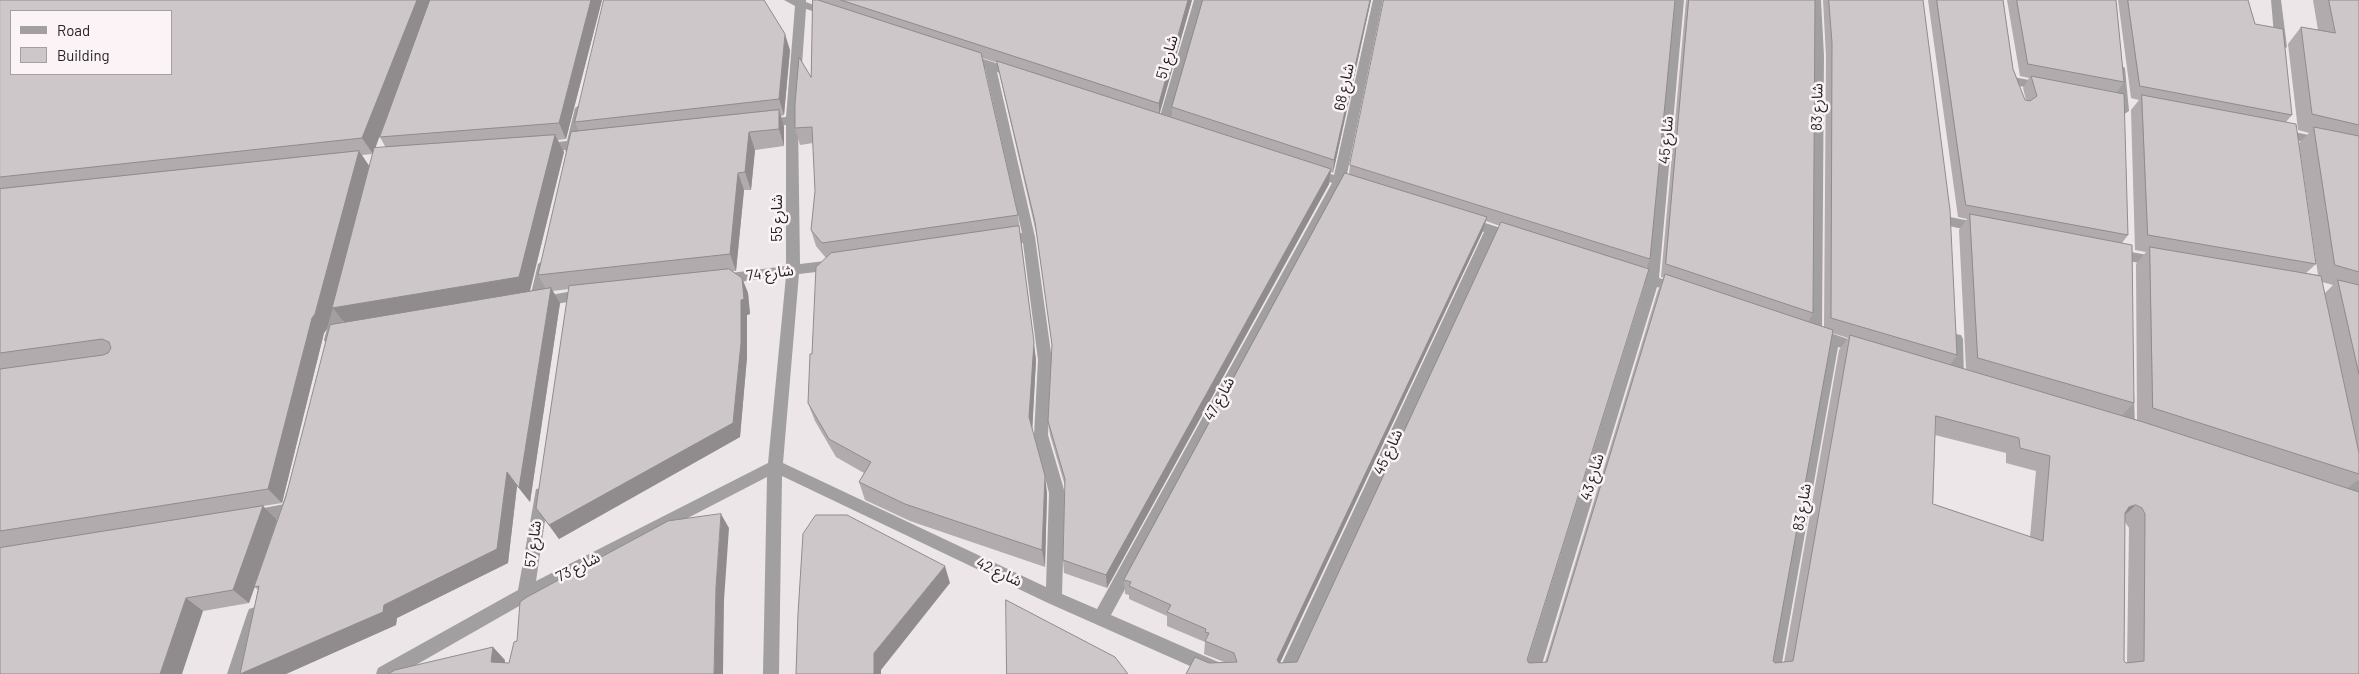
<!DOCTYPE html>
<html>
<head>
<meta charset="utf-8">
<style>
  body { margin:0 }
  #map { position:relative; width:2359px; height:674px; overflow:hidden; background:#ede6e8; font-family:Barlow,sans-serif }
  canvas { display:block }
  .legend { position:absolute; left:10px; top:10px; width:162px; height:65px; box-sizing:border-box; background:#fbf3f5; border:1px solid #a59fa1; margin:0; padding:6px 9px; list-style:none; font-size:15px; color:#252223 }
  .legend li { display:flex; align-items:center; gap:10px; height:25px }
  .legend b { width:25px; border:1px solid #a59fa1 }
</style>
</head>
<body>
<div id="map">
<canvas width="2359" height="674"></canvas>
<ul class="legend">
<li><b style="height:6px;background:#a29fa0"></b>Road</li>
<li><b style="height:14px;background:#cec7c9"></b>Building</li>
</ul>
</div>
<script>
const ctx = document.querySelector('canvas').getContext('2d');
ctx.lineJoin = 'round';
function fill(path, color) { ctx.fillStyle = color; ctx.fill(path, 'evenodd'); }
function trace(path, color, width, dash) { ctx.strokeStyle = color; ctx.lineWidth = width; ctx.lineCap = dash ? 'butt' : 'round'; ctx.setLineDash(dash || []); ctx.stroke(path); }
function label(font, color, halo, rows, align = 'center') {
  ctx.font = font + ' Barlow,"Noto Sans Arabic",sans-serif'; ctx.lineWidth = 5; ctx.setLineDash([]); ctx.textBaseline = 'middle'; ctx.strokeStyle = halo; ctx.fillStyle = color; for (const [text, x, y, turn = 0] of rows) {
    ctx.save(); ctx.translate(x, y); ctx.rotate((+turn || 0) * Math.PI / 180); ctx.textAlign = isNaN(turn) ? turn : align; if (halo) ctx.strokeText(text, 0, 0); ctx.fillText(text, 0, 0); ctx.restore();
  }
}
fill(new Path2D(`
  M784,0H806V2L836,14L831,17L806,9L798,120L800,264L833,260L840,265L833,270L799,274L783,463L1046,587L1049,493L1034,435L1038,360L1023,243L1003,246L997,241L1003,236L1022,233L985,68L961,60L959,57L965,53L1020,71L1022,74L1020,77L1016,78L997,72L1035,237L1052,360L1048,435L1065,493L1062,594L1097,609L1332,183L1310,176L1308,173L1314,169L1334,175L1373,0H1383L1346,179L1362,184L1364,187L1358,191L1342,186L1111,615L1232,668L1234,674H1208L1048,603L782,476L779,674H763L767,477L533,598L531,604L521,605L400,674H376L378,668L518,590L536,489L541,488L546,489L549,494L536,581L768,463L786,276L723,284L716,279L723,274L786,266V125L764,127L758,123L764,119L786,117L795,6Z
  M1194,0H1204L1170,123L1164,127L1158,123Z
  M1674,0H1684L1659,278L1684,285L1686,289L1684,293L1679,294L1657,287L1539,674H1523L1645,283L1623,276L1621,273L1628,268L1646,274Z
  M1811,0H1821L1824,56L1822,330L1865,345L1867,349L1865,353L1860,354L1838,347L1780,674H1764L1825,342L1810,338L1807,333L1812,56Z
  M2271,0H2281L2287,47L2281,51L2275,47Z
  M2119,64L2125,68L2129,111L2123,115L2117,111L2113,68Z
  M2013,77L2045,83L2051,87L2045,91L2009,84L2007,81L2009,78Z
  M581,104L587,108L580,140L591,141L593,144L591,147L578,149L575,154H567L565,150H539L537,147L539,144L567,141L575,108Z
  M2279,129L2359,145V153L2275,136L2273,133Z
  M1466,217L1520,234L1521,237L1515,242L1496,236L1293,674H1277L1484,232L1461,225L1460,222Z
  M1950,217L1980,223L1986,228L1980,233L1945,225L1944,222Z
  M2114,249L2159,257L2166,262L2159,267L2109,257L2107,254L2109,251Z
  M545,259L552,264L544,296L585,289L590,290L592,294L590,298L539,307L531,306L529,302L538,264Z
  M342,293L347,294L349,298L338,340L336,344H326L324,340L335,298L337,294Z
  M1956,334L1961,335L1963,339L1964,378L1962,382H1952L1950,378L1949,339L1951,335Z
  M2127,387L2132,389L2134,393L2135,429L2133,433L2128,435L2123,433L2121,429L2120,393L2122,389Z
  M2349,462L2354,464L2359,481V528L2354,526L2351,521L2342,468L2344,464Z
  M290,503L295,505L298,510L295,515L290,517L253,524L248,522L245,517L248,512L253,510Z
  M255,607L261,609L263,614L243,674H227L247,614L249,609Z`), '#a29fa0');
fill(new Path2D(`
  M0,0H602L566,139L558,140L564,152L530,291L546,289L538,275L579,132L575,122L790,50L784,115L781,116L784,127V146L755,150L751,190H744L736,271H732L742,278L748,293L750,314L747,315V357L740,437L559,539L536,508L569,289L553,291L560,303L530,502L517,486L508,563L397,618L396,625L286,674H240L258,590L255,587L249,603L203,611L0,674L223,513L0,548ZM391,105L380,137L386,148H375ZM373,154L369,167L362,155ZM333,308L344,322L277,520L263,506L282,503L324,333L327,329Z
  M813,0H1192L1159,113L1172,117V107L1203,0H1371L1333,173L1331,172L1329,184L1107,588L1064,573L1063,560L1065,486L1050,435L1048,421L1052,346L1037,237L1000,76L998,63L982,58L1018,215L1036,360L1032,429L1047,493L1045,567L910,521L865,500L859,482L864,473L836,457L815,421L808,403L812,354L826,258L816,246L811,230L815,191L813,143L800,145L795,128L811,77Z
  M1686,0H1815L1813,313L1808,322L1824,327L1826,56L1823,0H1923L1957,355L1950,365L1966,369L1959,230L1967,219L1958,217L1928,0H2003L2013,69L2025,100H2026L2023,88L2029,78L2020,76L2007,0H2116L2124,82L2117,92L2128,235L2122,243L2134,403L2122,415L2137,420L2136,264L2146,252L2135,250L2131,110L2139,100L2131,98L2118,0H2248L2255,24L2292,115L2286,122L2316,264L2306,273L2318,275L2299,143L2309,133L2298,130L2288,44L2301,27L2318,30L2313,0H2359V479L2347,488L2359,674L1209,663L1224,662L1204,654L1205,642L1167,626V616L1129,599V595L1125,594L1124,580L1349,174L1350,165L1650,259L1646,268L1527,660L1529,663L1545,662L1658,290L1664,278L1661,277ZM1486,221L1500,226L1297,662L1280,663L1482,233ZM2322,282L2333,285L2325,293ZM1832,333L1848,338L1839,350L1784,662L1775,663L1773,661ZM1935,435L2006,453V463L2036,471L2030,537L1933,504ZM2125,522L2129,528L2127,663H2126L2124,661Z`), '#b1abad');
fill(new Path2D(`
  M417,0H431L373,154L362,138Z
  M591,0H602L566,139L559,123Z
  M1188,0H1192L1159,116V103Z
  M1370,0H1371L1333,173L1334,160Z
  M785,34L790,50L784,115L779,99Z
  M779,110L784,127V146L779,129Z
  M749,132L755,150L751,190L745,172Z
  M555,135L564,152L529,294L346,325L333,308L327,329L324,333L282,503L268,489L312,318L359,151L370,167Z
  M1331,169L1329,184L1107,588L1106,575Z
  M738,173L744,190L736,271L730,254Z
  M1487,217L1482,233L1275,673L1277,660Z
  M1021,245L1036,360L1032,435L1029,417Z
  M742,278L748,293L750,314L747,315V357L740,437L559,539L549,525Z
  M551,288L560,303L530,502L519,488Z
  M507,472L517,486L508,563L397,618L396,625L286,674H241L384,605Z
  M1045,476L1047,493L1045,567L1042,550Z
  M2136,505L2120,519L2129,507Z
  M263,506L277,520L249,603L233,590Z
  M721,514L729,528L724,600L723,674H714L716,587Z
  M945,566L950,583L881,670V674H874V653Z
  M186,598L203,611L182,674H160Z
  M493,647L505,660L504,674L491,662Z`), '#908b8d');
const building = new Path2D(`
  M0,0H417L362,138L0,177ZM11,11H171V74H11Z
  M430,0H591L559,123L380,137Z
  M604,0H764L785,34L779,99L575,122Z
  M813,0H818L981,53L1018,215L822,243L811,230L815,191L812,127L795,128V104L799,57L811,77Z
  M841,0H1188L1159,103Z
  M1203,0H1370L1334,160L1172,107Z
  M1384,0H1675L1650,259L1350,165Z
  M1689,0H1815L1813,313L1666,264Z
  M1829,0H1923L1950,210L1957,355L1831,318L1832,43Z
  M1937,0H2003L2013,69L2025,100L2030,101L2037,96L2031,76L2124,94L2128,235L1966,205Z
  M2017,0H2116L2124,82L2028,64Z
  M2128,0H2248L2255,24L2283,29L2292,115L2140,86Z
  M2329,0H2359V125L2312,114L2301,27L2335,33Z
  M997,61L1331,169L1106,575L1063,560L1065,479L1048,421L1052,345L1035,222Z
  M2142,95L2296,124L2316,264L2148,235Z
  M779,110V129L749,132L745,172L738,173L730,254L538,275L571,132Z
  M2314,127L2359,136V272L2335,265Z
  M555,135L519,277L332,308L374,148Z
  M359,151L315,314L312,318L268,489L0,531V369L103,355L108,353L111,348L109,342L102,339L0,353V189Z
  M1345,173L1487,217L1277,660L1279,663L1297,662L1501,222L1649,269L1527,660L1529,663L1547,662L1665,274L1833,330L1773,661L1775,663L1793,661L1850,335L2143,422L2359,492V674H1186L1195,657L1209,663L1237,662L1234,653L1205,641L1209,633L1205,632L1206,629L1167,612L1171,605L1129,586L1131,582L1124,580ZM1936,416L2019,438L2020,448L2050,456L2043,541L1933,504ZM2136,505L2142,508L2145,514L2144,661L2126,663L2124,661L2125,513L2129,507Z
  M1970,214L2132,245L2134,403L1978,358Z
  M1019,226L1034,342L1029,417L1045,476L1042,550L905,504L859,482L871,462L829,439L808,403L810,354H812L816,267L831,253Z
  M2150,247L2321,276L2359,453V474L2153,408Z
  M729,269L742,278L744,299L741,300V343L733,423L549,525L536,508L569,286Z
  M2338,280L2359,285V374Z
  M551,288L519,488L507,472L497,549L384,605L383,612L240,674L259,586L254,587L286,496L330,325Z
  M263,506L233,590L186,598L160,674H0V548Z
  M721,514L716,587L714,674H388L395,670L493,647L491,662L509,663L514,642L517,641L520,602L527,597L668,521Z
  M816,515H847L945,566L874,653V674H796L798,614L803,534Z
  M1006,600L1115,657L1128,674H1007Z`);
fill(building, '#cec7c9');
trace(building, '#908b8d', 1);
label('15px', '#252223', '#fbf3f5', [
  ["شارع 51",1167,57,-74],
  ["شارع 68",1344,87,-78],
  ["شارع 83",1817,107,-89],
  ["شارع 45",1666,140,-85],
  ["شارع 55",777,218,-90],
  ["شارع 74",770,273,-7],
  ["شارع 47",1219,399,-61],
  ["شارع 45",1388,452,-65],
  ["شارع 43",1592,477,-73],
  ["شارع 83",1802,507,-80],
  ["شارع 57",533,544,-82],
  ["شارع 73",578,567,-27],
  ["شارع 42",999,572,25]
]);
</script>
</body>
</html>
